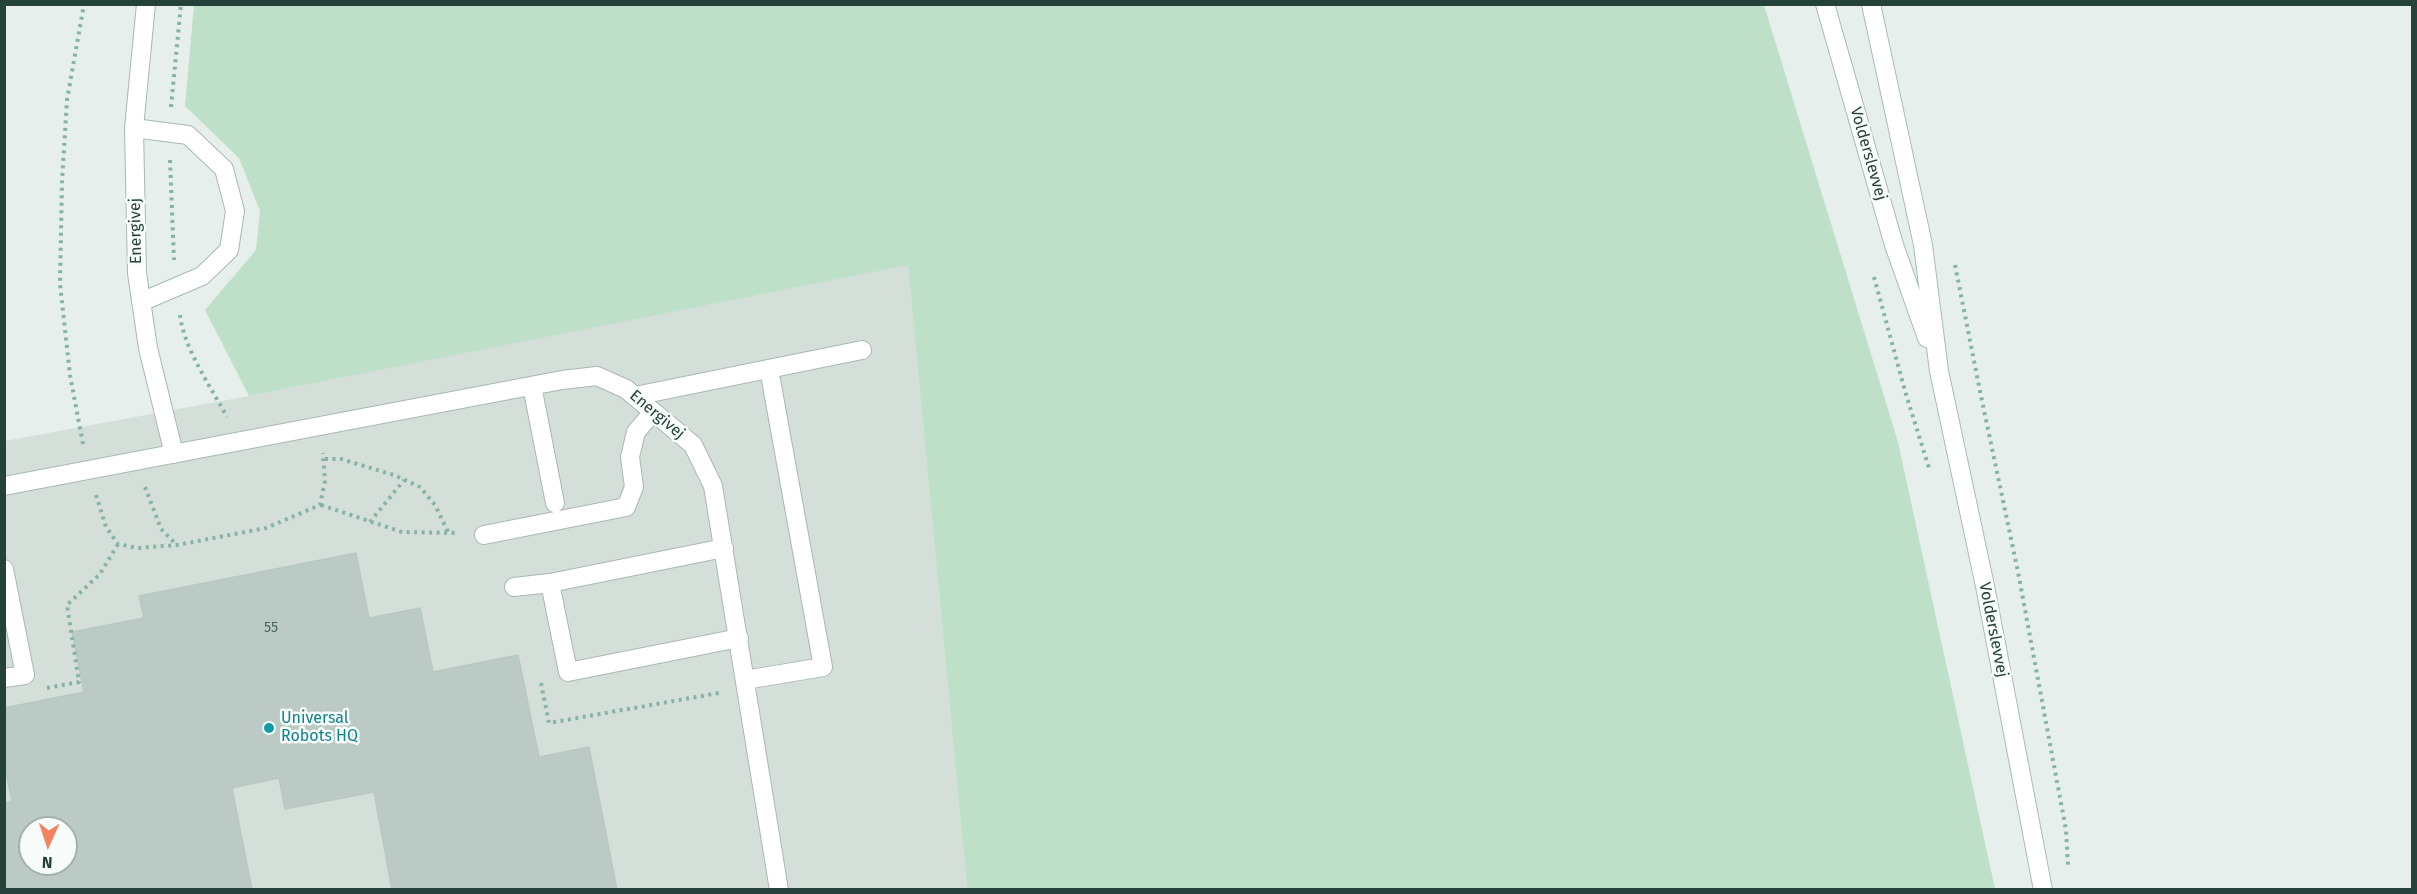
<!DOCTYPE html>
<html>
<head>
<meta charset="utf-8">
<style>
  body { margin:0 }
  #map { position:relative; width:2417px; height:894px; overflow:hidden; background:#e6efeb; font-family:"Fira Sans",sans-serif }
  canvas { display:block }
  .frame { position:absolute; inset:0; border:6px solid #24423a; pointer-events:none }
  .north { position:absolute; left:18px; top:816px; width:60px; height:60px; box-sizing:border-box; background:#f7fbf9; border:2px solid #a3b1ad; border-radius:50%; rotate:183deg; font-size:16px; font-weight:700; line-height:24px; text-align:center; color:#24423a }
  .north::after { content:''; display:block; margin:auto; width:21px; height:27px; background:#f4845f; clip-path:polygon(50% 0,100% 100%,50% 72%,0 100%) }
</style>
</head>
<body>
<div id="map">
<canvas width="2417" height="894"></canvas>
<div class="frame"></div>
<div class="north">N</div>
</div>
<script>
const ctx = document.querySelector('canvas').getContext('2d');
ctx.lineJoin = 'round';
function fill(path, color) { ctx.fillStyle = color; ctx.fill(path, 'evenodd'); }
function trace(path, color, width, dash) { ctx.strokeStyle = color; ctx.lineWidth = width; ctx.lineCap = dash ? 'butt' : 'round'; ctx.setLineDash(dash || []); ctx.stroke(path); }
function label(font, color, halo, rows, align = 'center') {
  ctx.font = font + ' "Fira Sans",sans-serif'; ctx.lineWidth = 5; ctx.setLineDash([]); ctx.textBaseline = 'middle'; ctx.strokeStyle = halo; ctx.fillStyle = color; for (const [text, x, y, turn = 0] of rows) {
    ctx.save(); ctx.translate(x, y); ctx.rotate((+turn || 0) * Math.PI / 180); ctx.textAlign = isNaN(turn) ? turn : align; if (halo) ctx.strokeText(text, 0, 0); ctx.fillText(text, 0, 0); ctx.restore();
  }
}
fill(new Path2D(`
  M908,264L967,889L5,890V441L249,396ZM30,828H66V864H30Z`), '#d4dfda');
fill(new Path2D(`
  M194,5H1764L1898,442L1995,889H967L908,265L249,396L205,310L256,250L260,211L239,158L185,106Z`), '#bfe0c8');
const building = new Path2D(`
  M356,553L369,618L420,608L433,672L518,655L539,757L589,747L617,890H392L374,792L285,809L279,778L232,788L252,890H4V803L12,801L4,763V708L84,692L72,632L144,618L139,596ZM30,828H66V864H30Z`);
fill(building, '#bbcac4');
trace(building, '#b8c9c2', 1.5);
const lane = new Path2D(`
  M146,4L134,128L137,273L148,348L174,454
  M134,128L188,135L224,169L235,211L229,250L202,276L141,302
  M532,386L555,503
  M635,396L862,350
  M4,486L562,380L597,376L626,389L693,445L713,486L779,890
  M484,535L626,507L634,487L630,457L636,432L653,412
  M724,548L550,583L568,672L739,638
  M4,569L25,675L4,678
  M514,587L550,583
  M745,680L823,667L769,369`);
const secondary = new Path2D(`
  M1825,4L1894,245L1927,338
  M1871,4L1923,245L1939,371L1985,586L2043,890`);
trace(lane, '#a8b8b2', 20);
trace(secondary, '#a4bbb3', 20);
trace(new Path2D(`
  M171,107L181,4
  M170,160L174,260
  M1955,265L1981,396L2018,572L2066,830L2068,865
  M1874,277L1905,391L1929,468
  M180,315C184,349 211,387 227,417
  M83,444L70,375L60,284L62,182L67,100L84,4
  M325,459H341L394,475L420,487L435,505L448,532
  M145,487L161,529L177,545
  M96,495L106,527L118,544L137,548L177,545L266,528L320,505L325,481L323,453
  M321,505L402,532L459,533
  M370,522L404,480
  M541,683L549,723L719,693
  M47,688L79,682L67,605L100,574L118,544`), '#86b3a5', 4, [3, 4.5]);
trace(lane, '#fff', 18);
trace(secondary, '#fff', 18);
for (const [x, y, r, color] of [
  [269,728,6,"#0f9aa8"]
]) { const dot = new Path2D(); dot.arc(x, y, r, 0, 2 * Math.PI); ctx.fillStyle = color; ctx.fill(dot); trace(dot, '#f7fbf9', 2); }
label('14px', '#4a645c', null, [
  ["55",271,628]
]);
label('16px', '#24423a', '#f7fbf9', [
  ["Volderslevvej",1868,154,74],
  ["Energivej",136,231,-91],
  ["Energivej",657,415,40],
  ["Volderslevvej",1993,630,79]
]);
label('16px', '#0d838f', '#f7fbf9', [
  ["Universal",281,719],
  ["Robots HQ",281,737]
], 'left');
</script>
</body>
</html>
